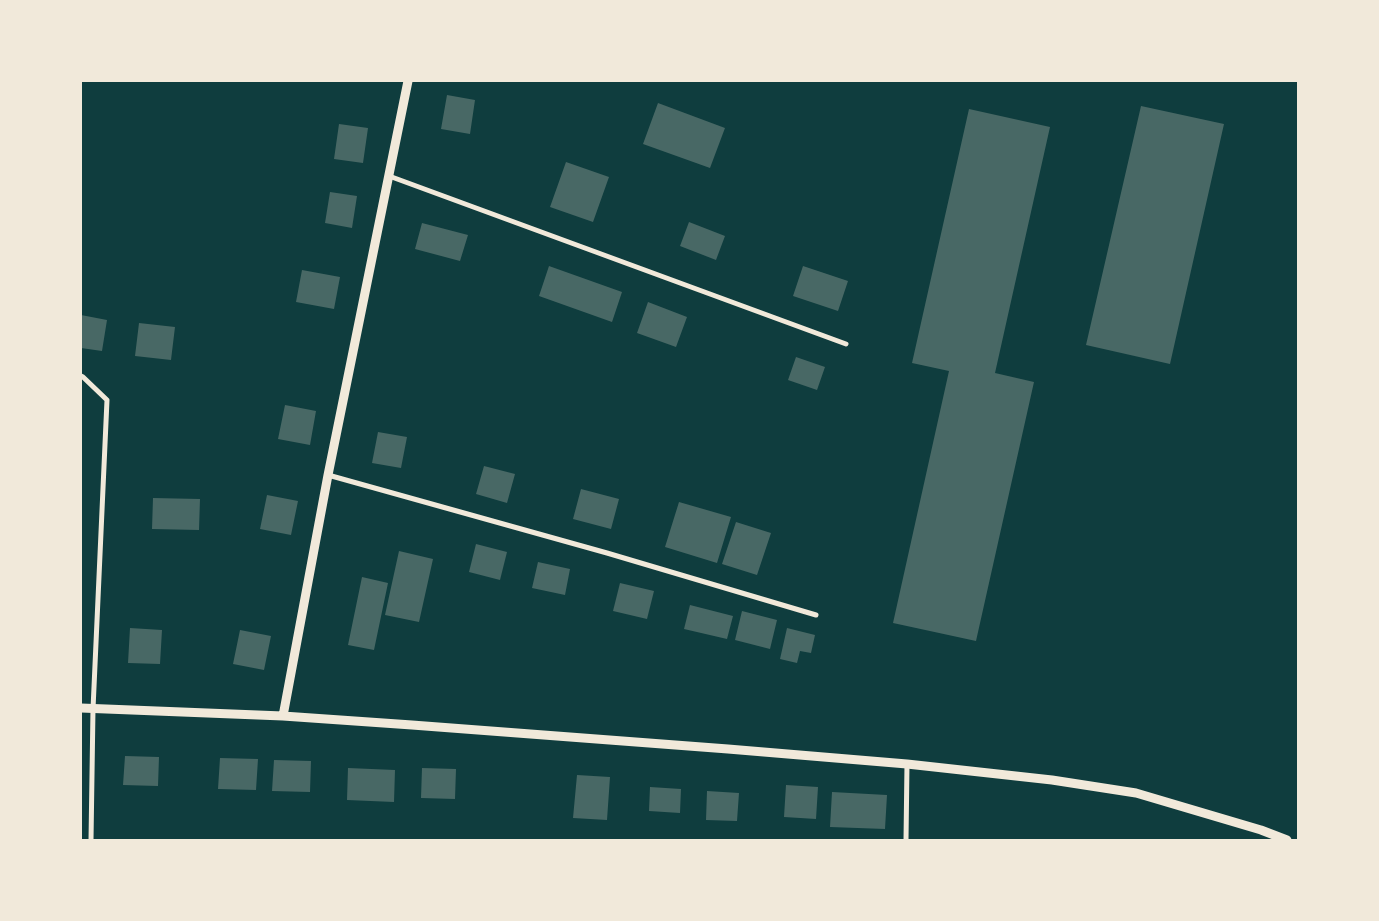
<!DOCTYPE html>
<html>
<head>
<meta charset="utf-8">
<style>
  body { margin:0 }
  #map { position:relative; width:1379px; height:921px; overflow:hidden; background:#0f3d3e; font-family:Arial,sans-serif }
  canvas { display:block }
  .frame { position:absolute; inset:0; border:82px solid #f1e9da; pointer-events:none }
</style>
</head>
<body>
<div id="map">
<canvas width="1379" height="921"></canvas>
<div class="frame"></div>
</div>
<script>
const ctx = document.querySelector('canvas').getContext('2d');
ctx.lineJoin = 'round';
function fill(path, color) { ctx.fillStyle = color; ctx.fill(path, 'evenodd'); }
function trace(path, color, width, dash) { ctx.strokeStyle = color; ctx.lineWidth = width; ctx.lineCap = dash ? 'butt' : 'round'; ctx.setLineDash(dash || []); ctx.stroke(path); }
fill(new Path2D(`
  M447,95L475,100L470,134L441,129Z
  M658,103L725,128L710,168L643,144Z
  M1141,106L1224,124L1170,364L1086,345Z
  M969,109L1050,127L995,373L1034,382L976,641L893,623L949,371L912,363Z
  M339,124L368,128L363,163L334,159Z
  M566,162L609,177L593,222L550,207Z
  M330,192L357,196L352,228L325,223Z
  M689,222L725,236L716,260L680,246Z
  M422,223L468,235L460,261L415,249Z
  M549,266L622,292L612,322L539,296Z
  M803,266L848,281L838,311L793,296Z
  M302,270L340,277L334,309L296,302Z
  M648,302L687,317L676,347L637,333Z
  M81,315L107,320L102,351L81,348Z
  M139,323L175,327L171,360L135,356Z
  M796,357L825,367L817,390L788,380Z
  M285,405L316,411L310,445L278,439Z
  M378,432L407,437L401,468L372,463Z
  M484,466L515,474L507,503L476,494Z
  M581,489L619,499L611,529L573,519Z
  M267,495L298,501L291,535L260,529Z
  M153,498L200,499L199,530L152,529Z
  M679,502L731,517L717,563L665,547Z
  M736,522L771,533L757,575L722,564Z
  M476,544L507,552L500,580L469,572Z
  M399,551L433,559L419,622L385,615Z
  M538,562L570,569L565,595L532,588Z
  M362,577L388,583L374,650L348,645Z
  M620,583L654,591L647,619L613,611Z
  M690,605L733,616L727,639L684,629Z
  M742,611L777,620L770,649L735,640Z
  M130,628L162,630L160,664L128,663Z
  M787,628L815,635L811,653L800,651L797,663L780,659Z
  M240,630L271,636L264,670L233,664Z
  M125,756L159,757L158,786L123,785Z
  M220,758L258,759L256,790L218,789Z
  M274,760L311,761L310,792L272,791Z
  M348,768L395,770L394,802L347,800Z
  M422,768L456,769L455,799L421,798Z
  M577,775L610,777L607,820L573,818Z
  M786,785L818,787L816,819L784,817Z
  M650,787L681,789L680,813L649,811Z
  M707,791L739,793L737,821L706,820Z
  M832,792L887,795L885,829L830,827Z`), '#486865');
trace(new Path2D(`
  M389,176L846,344
  M81,376L83,377L107,400L93,709L91,840
  M328,475L607,553L816,615
  M906,840L907,764`), '#f1e9da', 5);
trace(new Path2D(`
  M81,708L283,716L412,725L728,749L907,764L1052,780L1136,793L1261,830L1287,840
  M283,716L328,475L408,81`), '#f1e9da', 9);
</script>
</body>
</html>
